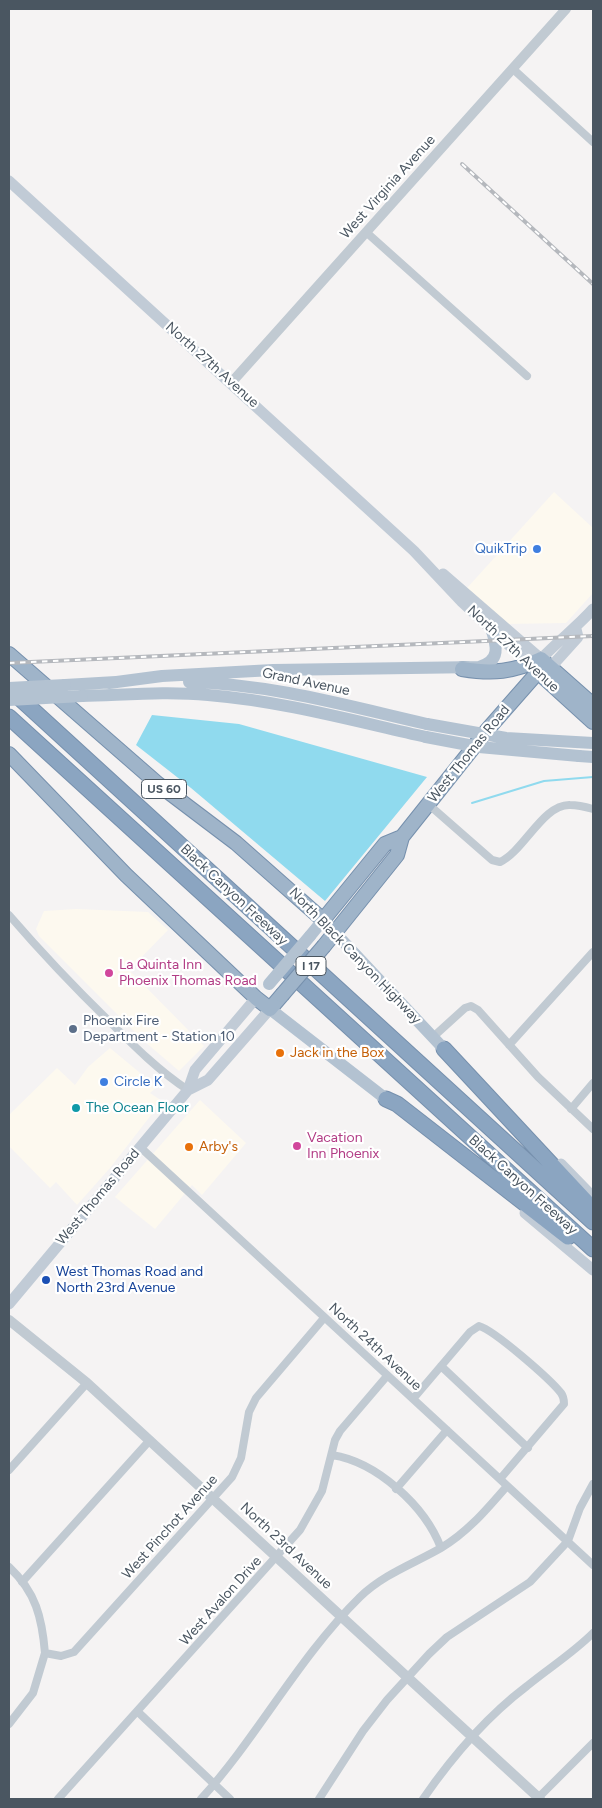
<!DOCTYPE html>
<html>
<head>
<meta charset="utf-8">
<style>
  body { margin:0 }
  #map { position:relative; width:602px; height:1808px; overflow:hidden; background:#f5f3f3; font-family:Figtree,sans-serif }
  canvas { display:block }
  .frame { position:absolute; inset:0; border:10px solid #4a5661; pointer-events:none }
</style>
</head>
<body>
<div id="map">
<canvas width="602" height="1808"></canvas>
<div class="frame"></div>
</div>
<script>
const ctx = document.querySelector('canvas').getContext('2d');
ctx.lineJoin = 'round';
function fill(path, color) { ctx.fillStyle = color; ctx.fill(path, 'evenodd'); }
function trace(path, color, width, dash) { ctx.strokeStyle = color; ctx.lineWidth = width; ctx.lineCap = dash ? 'butt' : 'round'; ctx.setLineDash(dash || []); ctx.stroke(path); }
function label(font, color, halo, rows, align = 'center') {
  ctx.font = font + ' Figtree,sans-serif'; ctx.lineWidth = 4.5; ctx.setLineDash([]); ctx.textBaseline = 'middle'; ctx.strokeStyle = halo; ctx.fillStyle = color; for (const [text, x, y, turn = 0] of rows) {
    ctx.save(); ctx.translate(x, y); ctx.rotate((+turn || 0) * Math.PI / 180); ctx.textAlign = isNaN(turn) ? turn : align; if (halo) ctx.strokeText(text, 0, 0); ctx.fillText(text, 0, 0); ctx.restore();
  }
}
fill(new Path2D(`
  M554,492L593,528V593L566,623L506,624L467,588Z
  M76,909L148,912L168,930L129,970L204,1046L179,1071L144,1041L39,936L36,929L44,911Z
  M110,1048L157,1087L150,1093L162,1101L110,1168L77,1205L56,1182L50,1188L9,1146V1115L57,1068L75,1085L88,1067Z
  M200,1100L246,1143L202,1195L192,1185L155,1229L115,1197Z`), '#fdf9ef');
fill(new Path2D(`
  M152,715L239,724L427,777L325,901L191,788L136,745Z`), '#90daee');
trace(new Path2D(`
  M472,803L544,781L593,777`), '#90daee', 2);
const trunk = new Path2D(`
  M9,654L158,784L236,843L323,920L385,844L402,837
  M541,659L593,705
  M462,669C493,674 513,672 541,659
  M538,672L593,722
  M9,754L126,875L256,998L270,1009L282,995
  M324,946L397,855L402,837L488,729L538,672L541,659`);
const motorway = new Path2D(`
  M13,692L593,1222
  M9,717L593,1249
  M444,1049L593,1209
  M386,1099L397,1104L568,1237`);
trace(trunk, '#7690ad', 16);
trace(motorway, '#7690ad', 17);
trace(new Path2D(`
  M513,69L593,142
  M366,232L527,376
  M428,804L492,860L500,862C524,851 543,804 570,805C578,805 586,807 593,809
  M9,915C41,952 74,987 109,1021C134,1046 159,1071 188,1090
  M433,1037L465,1008L471,1006L478,1010L538,1077L593,1129
  M509,1045L593,952
  M571,1109L593,1083
  M140,1147L593,1565
  M441,1366L528,1448
  M413,1399L470,1332L479,1326C494,1330 550,1379 561,1393C564,1397 564,1400 564,1404L500,1479
  M332,1455C377,1462 425,1506 441,1548
  M9,1470L87,1383
  M396,1489L447,1430
  M9,1567C36,1592 42,1618 45,1653
  M22,1582L150,1440
  M138,1712L230,1799
  M9,1724L33,1693L45,1653L61,1656L74,1652L232,1477L241,1458L249,1412L256,1398L324,1318
  M58,1799L300,1530L322,1491L335,1440L340,1431L387,1376
  M201,1799C259,1735 298,1658 360,1597C384,1574 413,1564 441,1548C468,1532 487,1509 507,1486
  M319,1799L363,1731L387,1700L429,1654L447,1637L530,1582L568,1541L580,1508L593,1484
  M423,1799C452,1757 486,1717 527,1686C549,1668 573,1653 593,1633
  M537,1799L593,1743`), '#c1cad2', 8);
trace(new Path2D(`
  M231,383L566,9
  M9,1320L87,1383L540,1799`), '#c1cad2', 10);
trace(new Path2D(`
  M9,181L414,551L462,602L538,672L551,667L578,637L576,629
  M443,574L541,659C558,641 577,627 593,609
  M188,1090L208,1080L270,1009
  M561,1164L593,1197
  M525,1213L593,1270
  M9,1304L188,1090L195,1070L256,998`), '#c1cbd6', 11);
trace(new Path2D(`
  M189,682C271,684 348,706 427,724
  M109,683L162,676L273,670L479,667C501,661 497,646 491,628
  M65,685L116,682
  M82,696C124,695 166,691 208,695C282,701 354,721 426,737
  M579,756L593,757
  M310,936L323,920L444,1049
  M270,1009L386,1099`), '#b3c2d1', 12);
trace(trunk, '#9fb4c9', 14);
trace(motorway, '#8ba5c1', 15);
const rail = new Path2D(`
  M462,164L593,284
  M9,663L593,636`);
trace(rail, '#b5b8bd', 4);
trace(rail, '#fff', 2, [5.5]);
const trunkBridge = new Path2D(`
  M282,995L324,946`);
trace(trunkBridge, '#7690ad', 16, []);
trace(new Path2D(`
  M9,688L65,685
  M9,700L82,696
  M427,724L506,738L593,743
  M426,737L479,747L579,756
  M269,984L310,936`), '#b3c2d1', 12);
trace(trunkBridge, '#9fb4c9', 14);
for (const [x, y, r, color] of [
  [537,549,5,"#3f7fe0"],
  [109,973,5,"#d1479c"],
  [73,1029,5,"#5c6f8a"],
  [280,1053,5,"#e8710a"],
  [104,1082,5,"#3f7fe0"],
  [76,1108,5,"#0f9aa8"],
  [297,1146,5,"#d1479c"],
  [189,1147,5,"#e8710a"],
  [46,1280,5,"#1a4fb4"]
]) { const dot = new Path2D(); dot.arc(x, y, r, 0, 2 * Math.PI); ctx.fillStyle = color; ctx.fill(dot); trace(dot, '#fff', 2); }
for (const [x, y, w] of [
  [164,789,45],
  [311,966,30]
]) { const box = new Path2D(); box.roundRect(x - w / 2, y - 9.5, w, 19, 4); ctx.fillStyle = '#fff'; ctx.fill(box); trace(box, '#4a5661', 1); }
label('bold 12px', '#4a5661', null, [
  ["US 60",164,789],
  ["I 17",311,966]
]);
label('14px', '#4a5661', '#fff', [
  ["West Virginia Avenue",388,187,-48],
  ["North 27th Avenue",212,365,42],
  ["North 27th Avenue",513,649,43],
  ["Grand Avenue",306,682,12],
  ["West Thomas Road",469,754,-51],
  ["Black Canyon Freeway",234,895,43],
  ["North Black Canyon Highway",355,956,46],
  ["Black Canyon Freeway",523,1185,42],
  ["West Thomas Road",98,1197,-50],
  ["North 24th Avenue",375,1347,43],
  ["West Pinchot Avenue",170,1527,-48],
  ["North 23rd Avenue",286,1546,43],
  ["West Avalon Drive",221,1601,-48]
]);
label('14px', '#366cbe', '#fff', [
  ["QuikTrip",527,549],
  ["Circle K",114,1082,"left"]
], 'right');
label('14px', '#b23c85', '#fff', [
  ["La Quinta Inn",119,965],
  ["Phoenix Thomas Road",119,981],
  ["Vacation",307,1138],
  ["Inn Phoenix",307,1154]
], 'left');
label('14px', '#4e5e75', '#fff', [
  ["Phoenix Fire",83,1021],
  ["Department - Station 10",83,1037]
], 'left');
label('14px', '#c56008', '#fff', [
  ["Jack in the Box",290,1053],
  ["Arby's",199,1147]
], 'left');
label('14px', '#0d838f', '#fff', [
  ["The Ocean Floor",86,1108]
], 'left');
label('14px', '#164399', '#fff', [
  ["West Thomas Road and",56,1272],
  ["North 23rd Avenue",56,1288]
], 'left');
</script>
</body>
</html>
